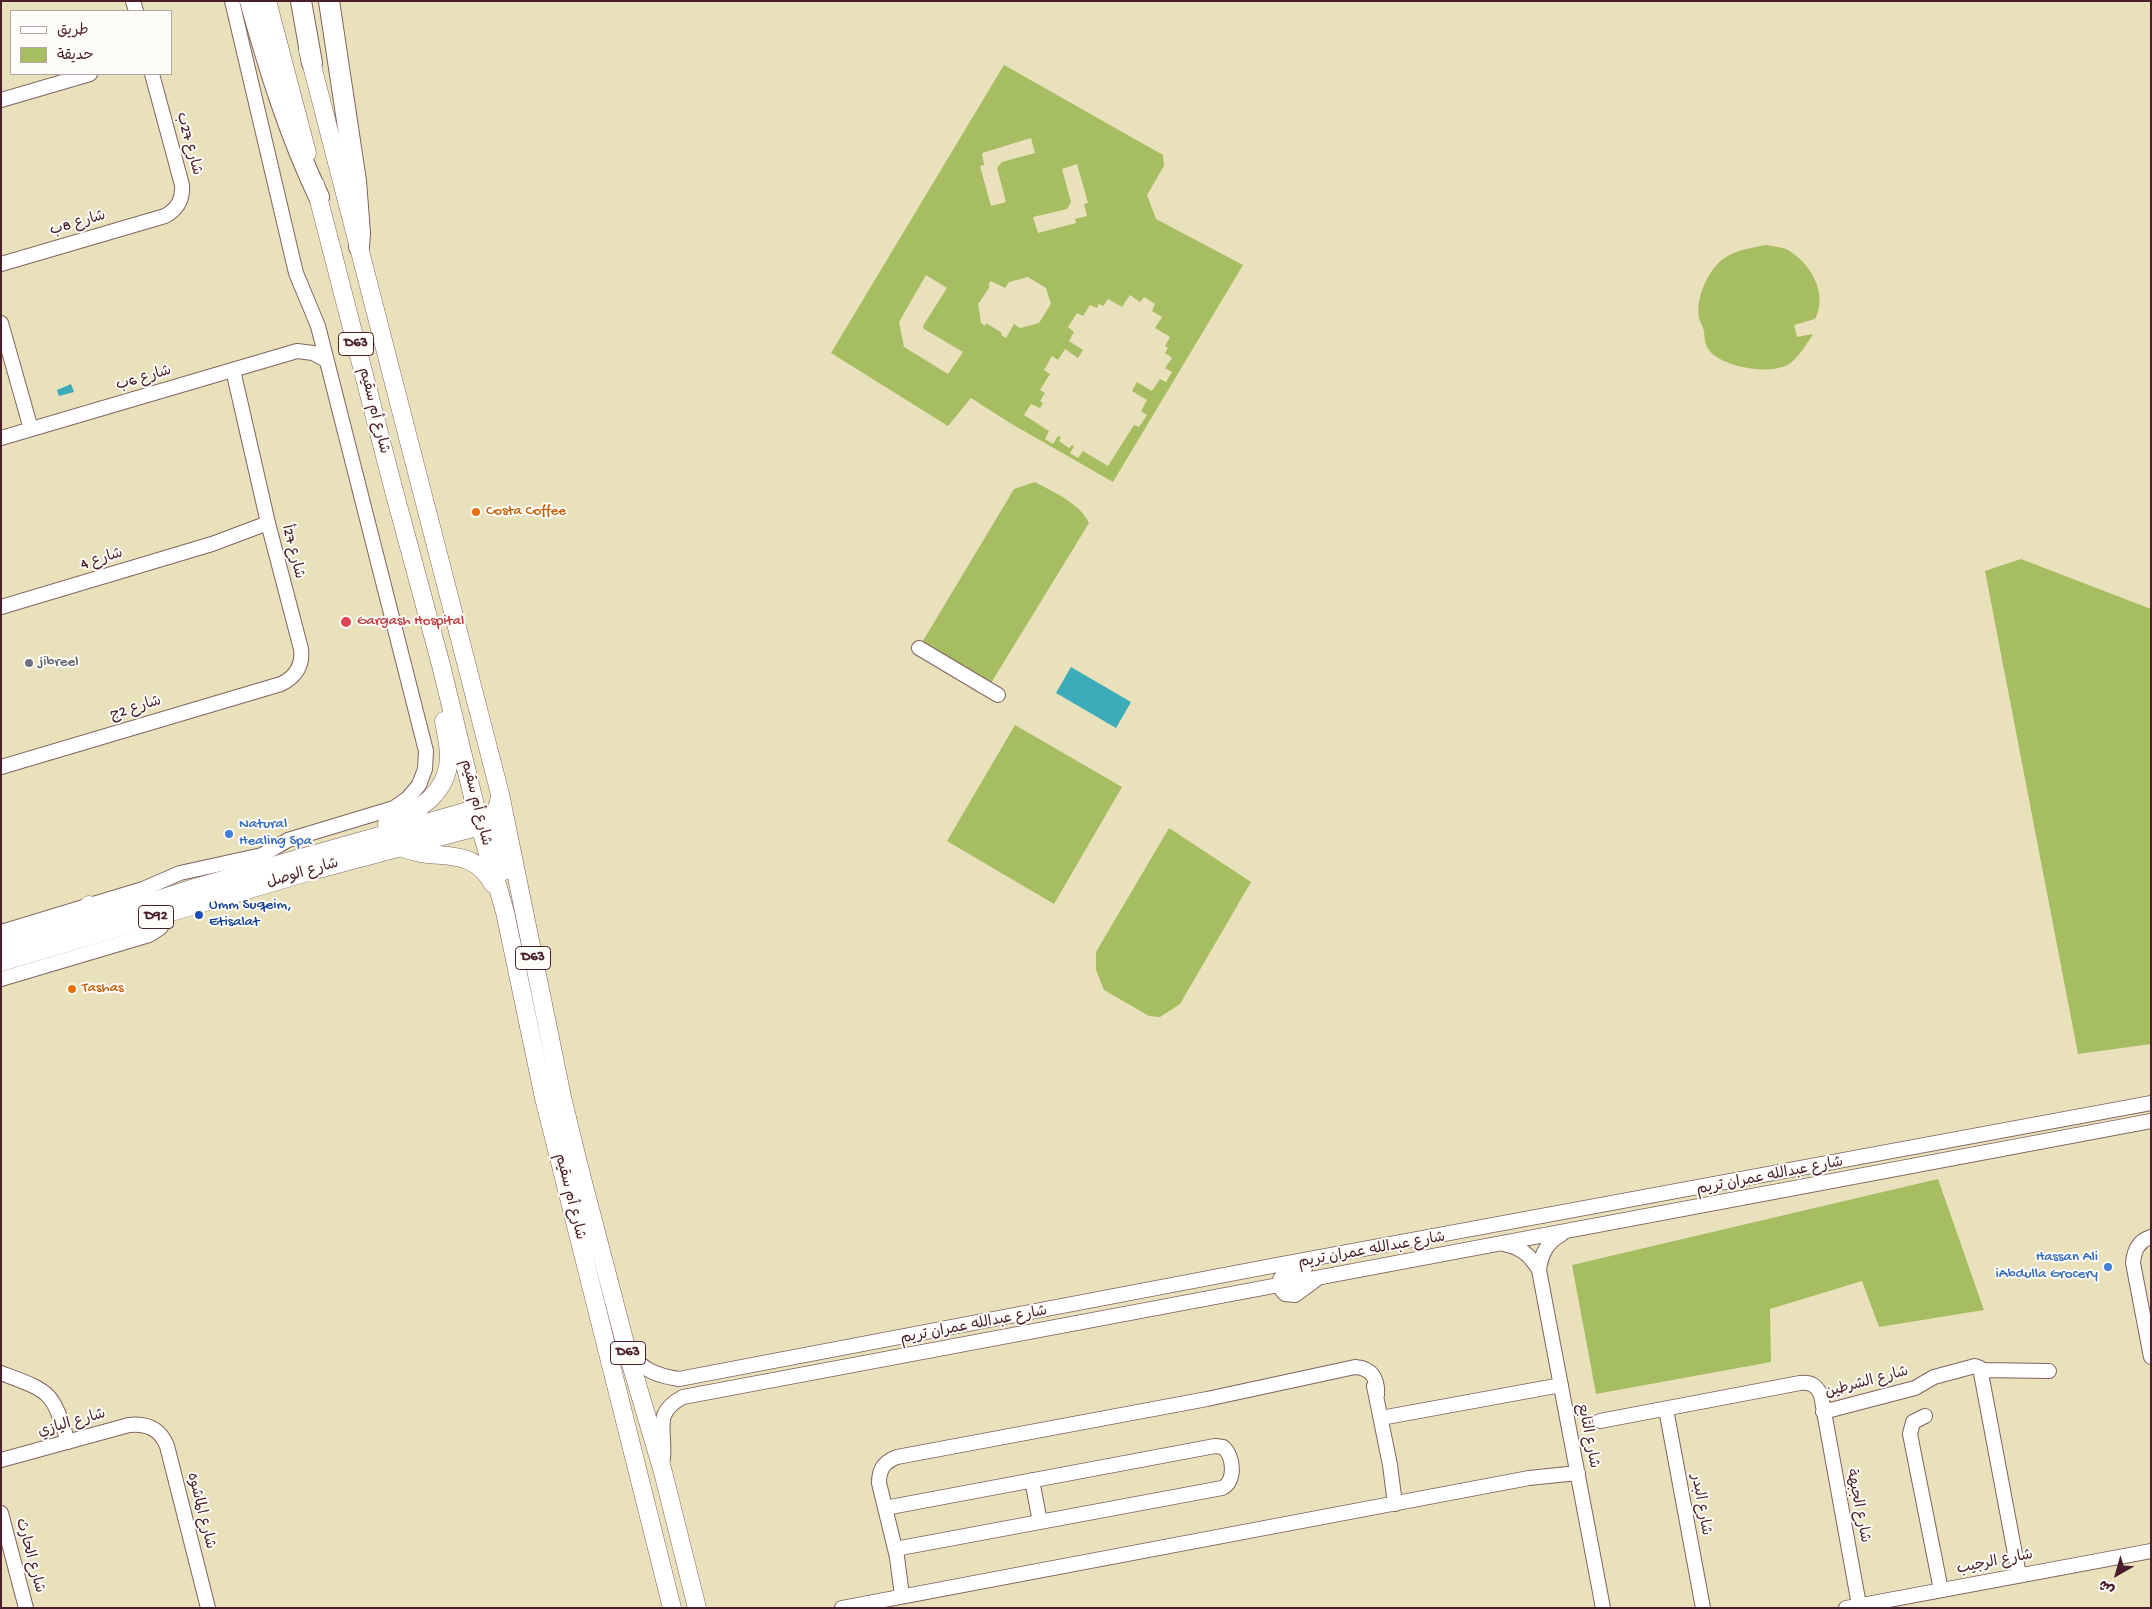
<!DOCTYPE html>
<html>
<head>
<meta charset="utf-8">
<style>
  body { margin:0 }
  #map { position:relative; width:2152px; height:1609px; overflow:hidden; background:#e9e1bc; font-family:"Gochi Hand","Playpen Sans Arabic",sans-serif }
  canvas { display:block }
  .frame { position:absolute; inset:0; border:2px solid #4a1f2b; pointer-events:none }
  .legend { position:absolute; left:10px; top:10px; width:162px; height:65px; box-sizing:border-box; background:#fdfcf7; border:1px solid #b5a4a5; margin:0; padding:6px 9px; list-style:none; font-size:15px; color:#4a1f2b }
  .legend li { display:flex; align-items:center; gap:10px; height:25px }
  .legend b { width:25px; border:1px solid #b5a4a5 }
  .north { position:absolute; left:2092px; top:1549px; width:50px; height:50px; -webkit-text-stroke:4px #fdfcf7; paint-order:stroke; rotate:218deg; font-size:14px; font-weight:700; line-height:20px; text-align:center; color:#4a1f2b }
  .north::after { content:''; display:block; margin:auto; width:18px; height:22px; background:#4a1f2b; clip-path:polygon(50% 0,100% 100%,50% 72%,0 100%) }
</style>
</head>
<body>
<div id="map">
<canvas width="2152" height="1609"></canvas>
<div class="frame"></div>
<ul class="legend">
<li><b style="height:6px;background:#fff"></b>طريق</li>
<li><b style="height:14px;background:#a7bd62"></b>حديقة</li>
</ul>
<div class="north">ش</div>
</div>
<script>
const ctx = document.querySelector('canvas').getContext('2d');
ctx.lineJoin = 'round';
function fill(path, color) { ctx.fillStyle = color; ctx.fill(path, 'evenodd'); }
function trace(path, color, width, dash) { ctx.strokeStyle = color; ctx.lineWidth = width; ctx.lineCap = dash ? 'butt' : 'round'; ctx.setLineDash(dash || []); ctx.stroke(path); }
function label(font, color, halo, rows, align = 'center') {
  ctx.font = font + ' "Gochi Hand","Playpen Sans Arabic",sans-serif'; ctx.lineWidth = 4; ctx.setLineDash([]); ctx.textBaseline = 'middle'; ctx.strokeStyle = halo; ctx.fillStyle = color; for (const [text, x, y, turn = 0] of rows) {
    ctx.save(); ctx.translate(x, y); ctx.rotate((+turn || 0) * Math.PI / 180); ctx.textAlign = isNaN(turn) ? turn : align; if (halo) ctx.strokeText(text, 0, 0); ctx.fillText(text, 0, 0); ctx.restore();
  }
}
fill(new Path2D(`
  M1004,65L1163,155L1164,166L1147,195L1156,219L1243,265L1113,482L1010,423L971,398L948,426L831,353ZM1031,138L1035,153L1002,162L997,168L1006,202L991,206L980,166L984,165L982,153ZM1077,164L1088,203L1084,204L1087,216L1075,219L1076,223L1038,233L1033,217L1067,209L1071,202L1062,169ZM926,275L947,288L923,326L924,329L963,352L948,374L904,347L899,322ZM1028,277L1046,288L1051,304L1039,323L1020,328L1014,324L1006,338L1001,335L1002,333L986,323L985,326L981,323L978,303H979L990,286L988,285L991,281L1005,288L1009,282ZM1130,295L1140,302L1144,297L1155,304L1152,311L1162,317L1155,328L1170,337L1165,346L1168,348L1165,353L1172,358L1165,368L1172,372L1166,382L1160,379L1152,391L1137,382L1132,391L1147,400L1141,411L1147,415L1139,427L1134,425L1108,466L1083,451L1078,458L1070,453L1074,446L1072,445L1069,448L1059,441L1061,437L1058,436L1053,444L1045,439L1049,431L1024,415L1031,404L1040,408L1043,403L1040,401L1045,393L1040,390L1050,374L1044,370L1052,356L1058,360L1065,349L1078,358L1083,350L1069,341L1074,332L1068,327L1077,313L1083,316L1090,305L1097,308L1099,304L1103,306L1108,299L1122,307Z
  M1766,245C1772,246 1780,247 1786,249C1809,261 1829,293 1815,319L1794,325L1797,337L1813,334C1807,344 1798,358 1789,364C1771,376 1717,367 1707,347C1704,341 1705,334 1703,328C1702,325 1700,321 1699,318C1695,299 1708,270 1723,259C1735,250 1751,248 1766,245Z
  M1035,482C1053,492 1080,503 1089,523L991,683L921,644L1014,489Z
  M2021,559L2151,609V1044L2078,1054L1985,571Z
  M1015,725L1122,787L1054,904L947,841Z
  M1169,828L1251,882L1180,1004L1160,1017L1149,1016L1104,990L1096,970V952Z
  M1938,1179L1984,1310L1879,1327L1862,1281L1770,1309L1771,1362L1596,1394L1572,1265Z`), '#a7bd62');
fill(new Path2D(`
  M71,384L74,392L59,396L57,390Z
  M1071,667L1131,702L1116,728L1056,693Z`), '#3dacba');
const minor = new Path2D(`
  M133,1L136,11
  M1,100L90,74
  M1,264L165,216C178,209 183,199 182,185L152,74
  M1,323L31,429
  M1,438L297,351L313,353L326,360
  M1,607L212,544L268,523
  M919,648L998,695
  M1,767L281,684C296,677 303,665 301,649L268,523L233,370
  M1,932L143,889L180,873L262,855L288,840L394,808L408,798L419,785L425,769L426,751L318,326L296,273L232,1
  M1,979L149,935L160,928L170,913
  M2151,1237C2138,1241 2134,1251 2133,1263L2151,1357
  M1504,1244C1521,1247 1531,1256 1539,1270L1603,1608
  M1305,1268C1292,1271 1268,1276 1285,1294L1295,1295L1318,1278
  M1539,1270C1541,1254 1547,1242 1562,1234
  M629,1352C642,1370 658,1376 679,1379L1277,1265L2151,1103
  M1981,1370L2049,1371
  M1,1373C51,1392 52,1390 68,1442
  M1374,1386L1390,1465L1395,1504
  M1666,1409L1703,1608
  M1823,1412L1915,1388L1934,1377L1975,1366L1980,1368L2019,1575
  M1925,1416L1913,1422L1910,1434L1941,1590
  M1381,1418L1561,1385
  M1600,1421L1800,1383C1811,1382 1816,1385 1821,1395L1859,1605
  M663,1459C666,1431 652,1413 683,1397L2151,1121
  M1,1460L129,1425C147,1423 160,1429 167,1446L208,1608
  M1032,1480L1040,1522
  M885,1508L1215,1446L1223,1447C1234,1456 1236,1482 1222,1488L895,1549
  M1,1513L26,1608
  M902,1596L897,1557L879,1483C879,1469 884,1462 897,1457L1207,1399L1355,1367C1372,1368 1378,1379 1377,1395
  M842,1608L1529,1478L1578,1473
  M1846,1608L2151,1551`);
const major = new Path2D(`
  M267,1L307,153
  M308,50L500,794L562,1097L578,1163L626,1347L663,1472L697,1608
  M315,185L394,491L441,665L480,826L505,912L544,1098L672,1608
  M479,813L495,832L504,871
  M387,824C417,812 448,794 449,757C449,745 446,733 444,721
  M401,847C435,863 471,843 493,884
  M89,905L114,914
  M1,945L114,914L191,889L476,809
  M1,962L311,871L480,826C493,820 499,809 500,794`);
const highway = new Path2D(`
  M250,1C269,69 289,134 319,197
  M301,1L312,63
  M329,1L356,181L360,233L359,247`);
trace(minor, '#82635e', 16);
trace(major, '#82635e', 19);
trace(highway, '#82635e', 22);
trace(minor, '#fff', 14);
trace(major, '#fff', 18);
trace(highway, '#fff', 20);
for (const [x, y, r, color] of [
  [476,512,5,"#e8710a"],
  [346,622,6,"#e0444e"],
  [29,663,5,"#6b7280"],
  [229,834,5,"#3f7fe0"],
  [199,915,5,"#1a4fb4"],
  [72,989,5,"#e8710a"],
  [2108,1267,5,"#3f7fe0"]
]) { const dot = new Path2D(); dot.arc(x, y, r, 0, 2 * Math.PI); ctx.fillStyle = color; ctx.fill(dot); trace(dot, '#fdfcf7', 2); }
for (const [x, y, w] of [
  [356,344,35],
  [156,917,35],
  [533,958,35],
  [628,1353,35]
]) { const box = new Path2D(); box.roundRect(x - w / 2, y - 11.5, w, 23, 4); ctx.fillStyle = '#fdfcf7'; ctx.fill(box); trace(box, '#4a1f2b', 1); }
label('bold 14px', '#4a1f2b', null, [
  ["D63",356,344],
  ["D92",156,917],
  ["D63",533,958],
  ["D63",628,1353]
]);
label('15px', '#4a1f2b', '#fdfcf7', [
  ["شارع 27ب",188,144,75],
  ["شارع 8ب",78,224,-16],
  ["شارع 6ب",144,379,-16],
  ["شارع أم سقيم",373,411,76],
  ["شارع 27أ",292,552,76],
  ["شارع 4",102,560,-17],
  ["شارع 2ج",136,709,-17],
  ["شارع أم سقيم",475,803,76],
  ["شارع الوصل",303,874,-16],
  ["شارع عبدالله عمران تريم",1770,1177,-11],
  ["شارع أم سقيم",569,1197,76],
  ["شارع عبدالله عمران تريم",1372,1251,-10],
  ["شارع عبدالله عمران تريم",974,1326,-11],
  ["شارع الشرطين",1867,1383,-15],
  ["شارع اليازي",72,1424,-16],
  ["شارع التابع",1587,1436,79],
  ["شارع البدر",1700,1505,80],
  ["شارع الجبهة",1857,1506,79],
  ["شارع الماشوه",200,1511,76],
  ["شارع الحارث",29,1556,75],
  ["شارع الرجيب",1995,1563,-11]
]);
label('15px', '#c56008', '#fdfcf7', [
  ["Costa Coffee",486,512],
  ["Tashas",82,989]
], 'left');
label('15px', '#be3a42', '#fdfcf7', [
  ["Gargash Hospital",357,622]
], 'left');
label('15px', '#5b616d', '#fdfcf7', [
  ["jibreel",39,663]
], 'left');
label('15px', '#366cbe', '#fdfcf7', [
  ["Natural",239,825],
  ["Healing Spa",239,842],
  ["Hassan Ali",2098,1258,"right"],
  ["iAbdulla Grocery",2098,1275,"right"]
], 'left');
label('15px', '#164399', '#fdfcf7', [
  ["Umm Suqeim,",209,906],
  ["Etisalat",209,923]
], 'left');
</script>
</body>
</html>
